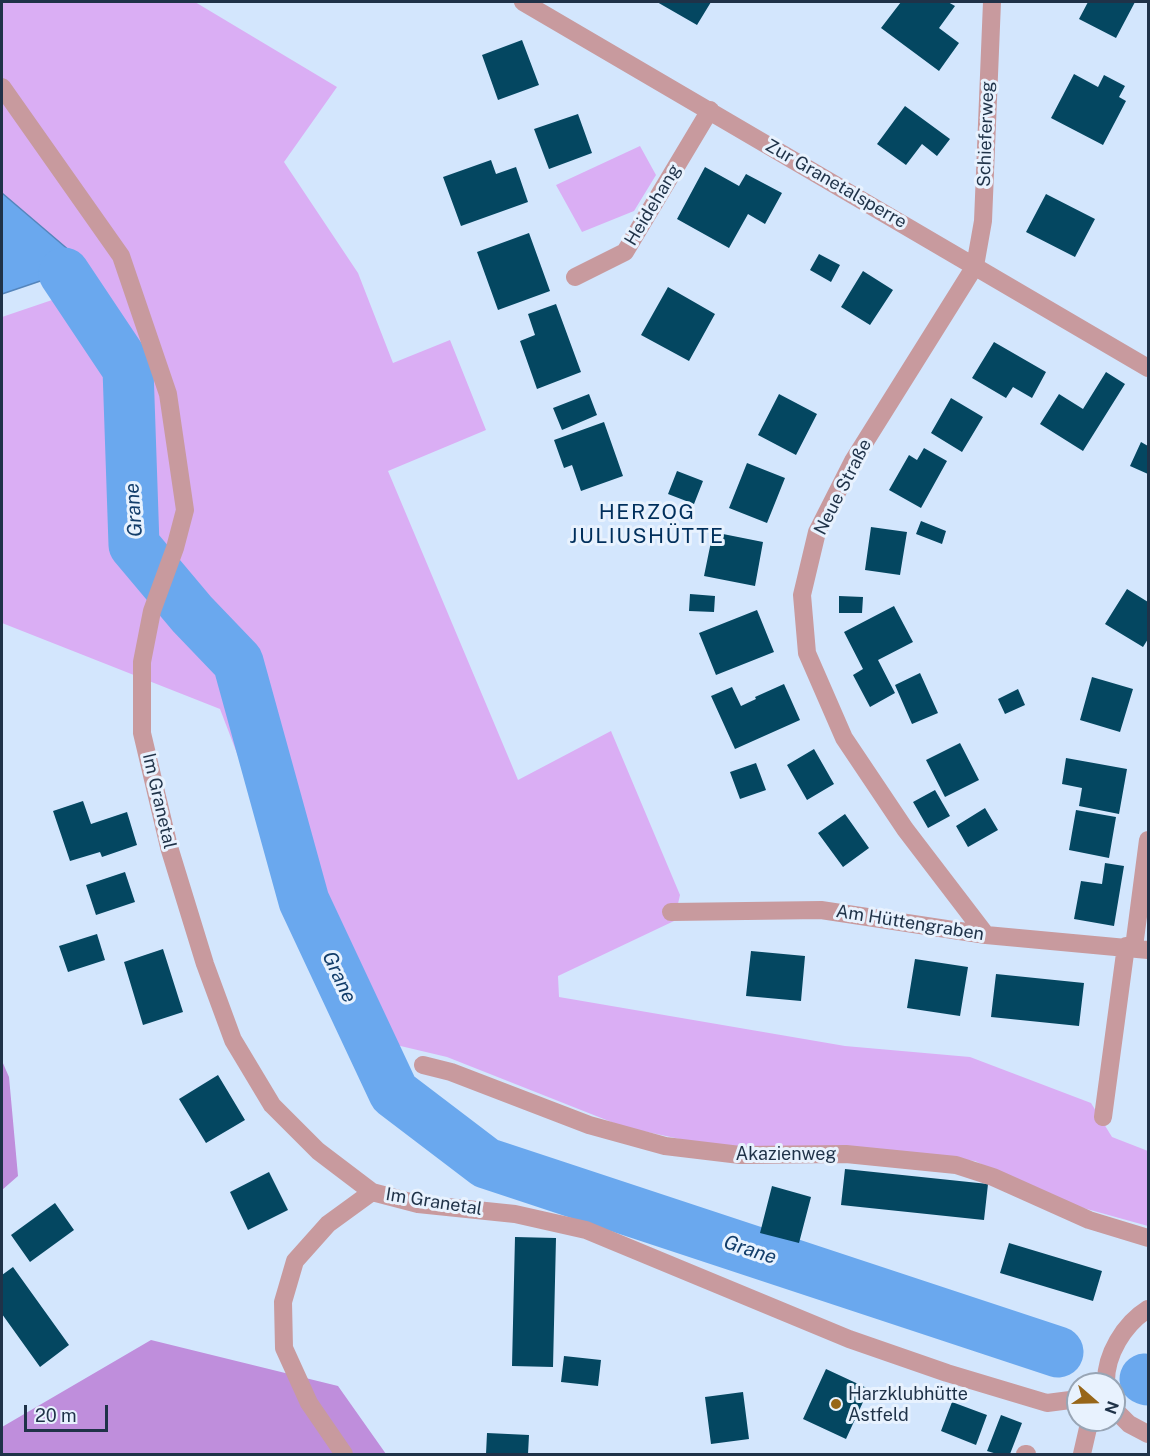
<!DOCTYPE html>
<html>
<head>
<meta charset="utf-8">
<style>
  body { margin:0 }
  #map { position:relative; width:1150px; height:1456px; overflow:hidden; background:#d3e6fd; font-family:"Public Sans",sans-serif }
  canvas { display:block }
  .frame { position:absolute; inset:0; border:3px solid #1f3248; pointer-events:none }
  .north { position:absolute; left:1066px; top:1372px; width:60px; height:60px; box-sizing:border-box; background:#e8f2fe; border:2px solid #98a5b5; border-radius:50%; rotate:110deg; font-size:16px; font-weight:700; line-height:24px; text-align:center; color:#1f3248 }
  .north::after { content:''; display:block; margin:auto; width:21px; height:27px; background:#976619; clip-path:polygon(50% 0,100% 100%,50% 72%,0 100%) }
  .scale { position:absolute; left:24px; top:1405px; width:84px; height:27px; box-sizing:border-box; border:3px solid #1f3248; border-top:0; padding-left:8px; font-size:18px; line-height:21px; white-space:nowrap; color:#1f3248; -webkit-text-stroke:4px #e8f2fe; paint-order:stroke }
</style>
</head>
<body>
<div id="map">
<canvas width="1150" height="1456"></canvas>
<div class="frame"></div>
<div class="north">N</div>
<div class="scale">20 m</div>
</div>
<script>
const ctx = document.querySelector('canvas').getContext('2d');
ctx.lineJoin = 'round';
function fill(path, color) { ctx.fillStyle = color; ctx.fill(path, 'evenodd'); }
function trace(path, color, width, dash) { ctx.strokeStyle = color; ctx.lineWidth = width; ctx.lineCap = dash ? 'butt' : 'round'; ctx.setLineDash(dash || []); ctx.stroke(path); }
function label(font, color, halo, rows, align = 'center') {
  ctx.font = font + ' "Public Sans",sans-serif'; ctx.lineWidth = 6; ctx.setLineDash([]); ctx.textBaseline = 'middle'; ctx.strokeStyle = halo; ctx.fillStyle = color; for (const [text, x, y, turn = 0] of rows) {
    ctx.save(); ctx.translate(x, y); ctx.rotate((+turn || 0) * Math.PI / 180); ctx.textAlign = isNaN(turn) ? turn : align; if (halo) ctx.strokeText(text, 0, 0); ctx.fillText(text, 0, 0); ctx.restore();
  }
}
fill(new Path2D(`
  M2,2H195L337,87L284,162L358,273L393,363L450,340L486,430L388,471L518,780L611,731L680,895L674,921L558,976L559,997L845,1046L970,1057L1091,1103L1112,1137L1148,1151V1226L1058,1201L975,1161L845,1148L717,1147L624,1127L447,1057L354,1035L295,905L220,709L2,623V317L58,298L51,278L84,263L2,193Z
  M640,146L656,175L634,211L582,232L556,185Z`), '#daaef4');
fill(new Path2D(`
  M2,1061L9,1077L18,1176L2,1190Z
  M151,1340L338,1386L386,1454H2V1427Z`), '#bf8edc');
const water = new Path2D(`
  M2,193L84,263L64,273L2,294Z`);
fill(water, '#6aa8ee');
trace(water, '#5485bc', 1.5);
trace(new Path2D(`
  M64,273L128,369L134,545L192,614L238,662L304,901L394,1093L486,1163L1058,1352
  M1145,1379L1148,1380`), '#6aa8ee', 51);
fill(new Path2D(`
  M657,2H711L697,25Z
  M901,2H948L955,6L939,28L959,43L939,71L881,28Z
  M1088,2H1135L1116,38L1079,19Z
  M522,40L539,85L498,100L482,55Z
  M1074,74L1098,87L1104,75L1125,86L1119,97L1126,101L1103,145L1051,118Z
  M905,106L950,139L937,156L922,144L906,165L877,144Z
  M578,114L592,153L549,169L534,129Z
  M491,160L496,174L516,167L528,202L461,226L443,177Z
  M705,167L739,186L746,174L782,193L765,224L748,214L729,248L677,219Z
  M1046,194L1095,219L1075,257L1026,232Z
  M529,233L550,291L498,310L477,252Z
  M819,254L840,265L831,282L810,270Z
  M863,271L893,290L870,325L841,307Z
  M668,287L715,314L689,361L641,335Z
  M556,304L581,372L537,389L520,341L535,335L528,314Z
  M994,342L1046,372L1032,398L1013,387L1006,398L972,378Z
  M1106,372L1125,384L1083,451L1040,424L1059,394L1083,409Z
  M589,394L597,415L562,430L553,408Z
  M779,394L817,414L796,455L758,435Z
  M951,398L983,417L962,452L931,433Z
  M604,422L623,476L581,491L572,465L564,468L554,440Z
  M1141,442L1148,446V474L1130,466Z
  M924,448L947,461L921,508L889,490L909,455L917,460Z
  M747,463L785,478L767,523L729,508Z
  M677,471L703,481L694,504L668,494Z
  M921,521L946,531L942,544L916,534Z
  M871,527L907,532L900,575L865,570Z
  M713,532L763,542L755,586L704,576Z
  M1127,589L1148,602V639L1143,647L1105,624Z
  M690,594L715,596L714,612L689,611Z
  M839,596L863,597L862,613H839Z
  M894,606L913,642L878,660L895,693L870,707L853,675L863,669L844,632Z
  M757,610L774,652L716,675L699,633Z
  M920,673L938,713L912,724L895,685Z
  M1092,677L1133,689L1120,732L1080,720Z
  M784,684L800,720L735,749L711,696L732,687L741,706L756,699L755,697Z
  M1018,689L1025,705L1005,714L998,699Z
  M960,743L979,780L945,797L926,760Z
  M814,749L834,784L807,800L787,765Z
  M1066,758L1127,769L1119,814L1079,806L1082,788L1062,784Z
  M756,763L766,790L740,799L730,772Z
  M935,790L950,816L928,828L913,802Z
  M83,801L91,824L127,812L137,845L102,857L100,852L70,861L53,811Z
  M985,808L998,830L968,847L956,826Z
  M1076,810L1116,817L1109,858L1069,850Z
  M845,814L869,848L843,867L818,833Z
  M1105,863L1124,866L1114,926L1074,919L1081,881L1102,884Z
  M125,872L135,902L96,915L86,885Z
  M97,934L105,960L68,972L59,946Z
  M163,949L183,1012L143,1025L124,962Z
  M751,951L805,956L801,1001L746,996Z
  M915,959L968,967L960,1016L907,1008Z
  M996,974L1084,983L1079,1026L991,1017Z
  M218,1075L245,1120L206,1143L179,1099Z
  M845,1169L988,1184L984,1220L841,1205Z
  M269,1172L288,1210L248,1230L230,1192Z
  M772,1186L811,1197L799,1243L760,1233Z
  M55,1203L74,1230L30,1262L11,1235Z
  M515,1237L556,1238L553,1367L512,1366Z
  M1009,1243L1102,1271L1093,1301L1000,1273Z
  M13,1267L69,1345L40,1367L2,1314V1275Z
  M564,1356L601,1360L598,1386L561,1382Z
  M826,1369L869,1389L846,1439L803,1419Z
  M743,1392L749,1439L711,1444L705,1397Z
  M952,1402L987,1415L976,1445L941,1431Z
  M1001,1415L1022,1423L1010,1454H997L987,1451Z
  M487,1433L529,1435L528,1454H486Z`), '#044761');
trace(new Path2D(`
  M523,2L1148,368
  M2,87L121,256L168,394L185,510L175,548L152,611L142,662V733L169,847L205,964L233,1040L272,1105L318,1151L372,1192L418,1204L515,1214L586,1230L849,1339L947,1373L1047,1403L1078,1399
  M575,277L625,252L710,110
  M671,912L821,910L986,935L1148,950
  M986,935L905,829L844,738L807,653L802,595L817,532L853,461L975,266L983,221L992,2
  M1134,947L1148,840
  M423,1065L451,1072L589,1125L665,1146L740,1155L846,1154L956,1165L993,1177L1089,1220L1148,1238
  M1103,1117L1126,946
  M1106,1384C1105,1355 1124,1324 1148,1309
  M1114,1409L1129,1424L1148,1434
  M344,1454L309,1403L284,1348L283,1302L295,1261L328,1224L372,1192
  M1025,1454H1027
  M1082,1454L1088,1428L1093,1420`), '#c89a9e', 18);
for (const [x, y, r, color] of [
  [836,1404,6,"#976619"]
]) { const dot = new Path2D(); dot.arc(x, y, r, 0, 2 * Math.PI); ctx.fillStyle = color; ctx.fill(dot); trace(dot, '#e8f2fe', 2); }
label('18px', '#1f3248', '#e8f2fe', [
  ["Schieferweg",986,134,-88],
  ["Zur Granetalsperre",836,184,30],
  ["Heidehang",653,205,-59],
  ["Neue Straße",843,487,-63],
  ["Im Granetal",159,801,77],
  ["Am Hüttengraben",910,923,9],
  ["Akazienweg",786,1154],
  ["Im Granetal",434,1202,9]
]);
label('18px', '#1f3248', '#e8f2fe', [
  ["Harzklubhütte",848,1394],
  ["Astfeld",848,1415]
], 'left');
label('italic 20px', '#123d6a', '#e8f2fe', [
  ["Grane",134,510,-94],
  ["Grane",339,977,65],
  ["Grane",750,1250,18]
]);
ctx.letterSpacing = '1.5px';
label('21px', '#002f5c', '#e8f2fe', [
  ["HERZOG",647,513],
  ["JULIUSHÜTTE",647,537]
]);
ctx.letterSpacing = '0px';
</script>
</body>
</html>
